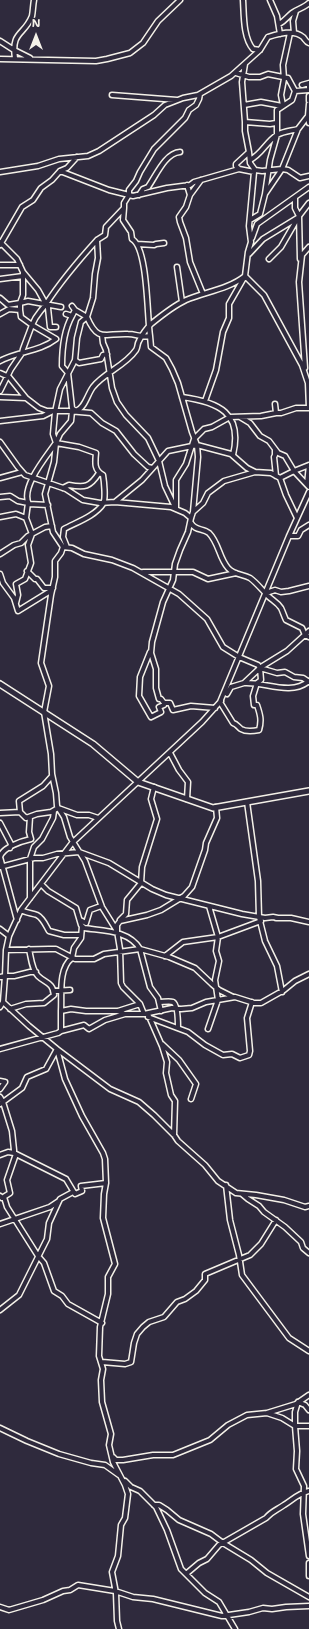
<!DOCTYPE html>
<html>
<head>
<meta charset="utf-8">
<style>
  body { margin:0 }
  #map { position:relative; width:309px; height:1629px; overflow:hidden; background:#2f2a3d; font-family:"Shantell Sans",sans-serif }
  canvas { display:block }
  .north { position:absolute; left:16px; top:16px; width:40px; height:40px; -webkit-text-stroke:3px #2f2a3d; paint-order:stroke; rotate:0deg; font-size:11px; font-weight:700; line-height:16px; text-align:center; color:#f4f1e8 }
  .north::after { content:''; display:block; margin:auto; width:14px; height:18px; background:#f4f1e8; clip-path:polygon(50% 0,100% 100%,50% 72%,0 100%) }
</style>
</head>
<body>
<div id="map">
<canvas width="309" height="1629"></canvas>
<div class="north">N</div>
</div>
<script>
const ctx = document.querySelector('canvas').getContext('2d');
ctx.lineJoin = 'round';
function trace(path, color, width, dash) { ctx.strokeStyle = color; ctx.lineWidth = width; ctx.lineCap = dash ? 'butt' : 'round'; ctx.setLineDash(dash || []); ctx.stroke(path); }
const minor = new Path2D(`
  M243,0C244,15 243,37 253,49L260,50
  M270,0L277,16L280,34
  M279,24C285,21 287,17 292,13C297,9 304,8 309,3
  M294,33L293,21L296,11
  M0,41L14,50L30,58
  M15,58C11,31 24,36 32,16C33,11 33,5 34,0
  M0,59L96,61L107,59L130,53L143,43L158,21L180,0
  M245,64L242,82L245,122L270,124L276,123
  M236,73L249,77H260L268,74L288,78L295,91
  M302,85L309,83
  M200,94L199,99L196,105L189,110L185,118L154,149L140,172L136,181L129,190V195L133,196L167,188L190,185L194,182L239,169L236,166V164L249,152L245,131V122
  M112,95L177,100
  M309,96V101
  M309,104L308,116L309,123
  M244,105L261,102L282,106
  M283,105L281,95L284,79L283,65L290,33
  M249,152L250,163L255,170
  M250,160C262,154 266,142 277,135C284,131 291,131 298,129
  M60,171L109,190L129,195L124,203V208L106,227L105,235L97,240L98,258L95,274L93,298L87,317C98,343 105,333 128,334C136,334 142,338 150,336C147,316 148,248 132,239L131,232L123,220L124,208
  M254,171L255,170L262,171L282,169L288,170L300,178L309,176
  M0,172L38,166L59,159L88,156L99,151L154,115L165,105L183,98L198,95L231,76L260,50L268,37C278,34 294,29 303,37C305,39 306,42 309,43
  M187,185L190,195L186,207L179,217L180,222L186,238L190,262L203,294
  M265,194L270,160L277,135V110L292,100L295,91L309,90V85
  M139,195L143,189L148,187C156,176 165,153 180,152
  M190,195L201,180
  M295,198V208L299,216L300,259
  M250,220L260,214L265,194L282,169L298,129L308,116
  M252,238L257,224L309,187
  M0,242L17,259L23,272L38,290L48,308L50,327H56
  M137,244L154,245L156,244L164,243
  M0,245L22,207L33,200L41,188L52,180L60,171L67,168L77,157
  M249,254L263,239L299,217
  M269,259L281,247L299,216L309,203
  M0,265H20
  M177,267L182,302
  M0,279L23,276
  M0,298L8,305L20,303L23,295V272
  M20,310L21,317L32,325C37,313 40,313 46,304C61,281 78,261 97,240
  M0,314L9,309L20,310V303L28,301L61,307
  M66,314L72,316L75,310L72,306
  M72,316C64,330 62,349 62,366L68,373L72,408L76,411C85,408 87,395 93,387C105,372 125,366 136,350C138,347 137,344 139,341C142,335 146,329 151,324C162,315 173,306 186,300C205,292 229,289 245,276L248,252L251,242L249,226L254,172L239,169
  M102,335L103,343L106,350L112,388L117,402L126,415L148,438L159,461L165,486L174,505
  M150,336L151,347L166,358L172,369L178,383L192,432L197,445L198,457L193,512
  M75,360L79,363L101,359L103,355L107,354
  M0,361C18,351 39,352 56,339L32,325L23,349L22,353L11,369L0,391
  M305,368L299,282L302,255L309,247
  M0,373L9,377L26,398
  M0,397L26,398L39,408L47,411H68L91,413L102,423L116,431L134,454L148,467L152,468
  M182,397C219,402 243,413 233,455
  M205,401L216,370L223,332L229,318V304L245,276L264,295L302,365L308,383L309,408
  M275,404L276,413
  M72,411L71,421L60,434L56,443L54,462L45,494L53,532L63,547L61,553L55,561V577L51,595L41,663L49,686L44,712L51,754L52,774L56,793L57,806L64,817L70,837L85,861L102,907L117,931L120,949L121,983L123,987L140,1004L144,1014H148L162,1046L167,1062L166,1073L171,1095L175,1101L174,1135
  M240,417L250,423L260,436L269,441L278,453L285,456L294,471L309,465
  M0,421L43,416L51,412
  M0,442L18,467L25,475L66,489L83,500L100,503L115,502L171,507L185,513L191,518
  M56,443L79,447L96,453C95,463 94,470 103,475C104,481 106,499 103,504C95,516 77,522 64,529L63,537L67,547
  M56,443L53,434L55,412L60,389L75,360L77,338L81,322L87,317L75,310
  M275,450V455L274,457L276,476
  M0,478L22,472
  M280,478L286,495L297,518
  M307,484L309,465
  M63,488L69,485C85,488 90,487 99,473
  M0,497L10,496L18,501L28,503L26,518L32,534L28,545L31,563L25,579L16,584L18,595L16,603
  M115,502L142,480L168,451L197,445L231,454L247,468L255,472L271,473L280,478L294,471L309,487
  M48,505L29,504C20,488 46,457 55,444
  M176,508V480L186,464L194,439L204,429L212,427L230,417L261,416L276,413H281L296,408H309
  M0,517L16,514L26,518
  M191,523C195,531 203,528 209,533C219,543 219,558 228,568C234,575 243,574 250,578C257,583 262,590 268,596C272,600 277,602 281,608C283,612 284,616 286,620L302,628L305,635L309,637
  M289,536H298L301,530L309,525
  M63,547L72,548L84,554L112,560L133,568L179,594L207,619L223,647L239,657L258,665L260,668L261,680L257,683L253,696L254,705H257C260,714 262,720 259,730C254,731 246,732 241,729C238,727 237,724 233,723L220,702L221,701
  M0,554L14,545L21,543L28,536L45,527L52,526
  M27,571L35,579H37L44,588H53L52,589
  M143,572H193L208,579L236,573
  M0,574L3,583L14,598L18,611L52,590
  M266,593L275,590L281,592L289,591L309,586
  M150,652L140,677L139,696L151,717L161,712L159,707L164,705V703
  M260,668L277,673L285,672L294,677L303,678L309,682
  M245,683C265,682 291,696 309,681
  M227,694L231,687L244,683L261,667L287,651L309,631
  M215,708L191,706L173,710L170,703H164L161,699H159L156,688V669L151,653L152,642L163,602L173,580L175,564L180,550L188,532L191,518L193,512L203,503L208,493L224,481L255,472
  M170,753L179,770L188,782L187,799
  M247,802L258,881L259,917L265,941L277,966L282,992
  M20,812L19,801L43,786L52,776
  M0,813L20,812L26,818L37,814L51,812L58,808L77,815H89L98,818
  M0,823L11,844L10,848
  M0,857L17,920
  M0,857C3,847 22,841 31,839L29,832L30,817
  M0,867L34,858H43L57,854L79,852L109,863L152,889L166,895L242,914L265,918L273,917L278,918
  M41,884L48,891L76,908L81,925L84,928C103,931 129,930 140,949L169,957L195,968L212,984L219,990L233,997
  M30,898V859L34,847L42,839L53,818L54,811
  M21,910C26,913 32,913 37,915C43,918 46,926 49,931L64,935H81
  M276,918H291L309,922
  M80,920L86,923L90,910L101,906
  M120,920L126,914L127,900L141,883L142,867L157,819L151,799L154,787
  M0,929L9,936
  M117,931V925L120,921L147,915L161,910L184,896L192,887L205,850L206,843L217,818L216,807
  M6,950L49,949H56L75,959H94L104,954L140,949L150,987L158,998L161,1011
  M165,956L183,942L218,937L261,921
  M0,977L5,976L6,950L9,936L21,910L72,843L202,722L220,702L289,536L309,492
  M53,991L70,990
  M3,1002L29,1026L57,1049L65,1079L82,1116L103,1153L105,1159L106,1183L104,1194L103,1218L115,1264L108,1277V1294L100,1327L99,1356L103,1369L101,1380L102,1402L111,1434L109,1445L113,1462L125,1485L128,1494L125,1518L121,1525L118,1556L112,1572L116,1593L117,1621L119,1629
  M159,1002C163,1002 170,1001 173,1002C178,1005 178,1023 178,1028
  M0,1007L3,1002L5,976H14L30,972H36
  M10,1009L26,1004L44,1003L54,995C53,982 45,983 38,976C32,970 31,958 29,949
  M61,1011C62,994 58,969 72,958L74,948L81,938L82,926
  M118,1011L140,1004
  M148,1017L188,1032L205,1045L223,1055L232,1054L240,1058L249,1055L250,1051L247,1018L252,1002
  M208,1029L218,1000L215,980L219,961L216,951L218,937L209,906
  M61,1031L84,1025L89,1029L105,1020L125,1014
  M162,1044L179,1060L196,1084L191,1099
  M0,1049L58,1033L61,1031V1011L71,1009L86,1011H117L125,1014H144L172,1008L181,1009L192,1008L206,1002L235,997L254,1003H261L284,990L295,981L309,974
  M0,1081L5,1082L0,1089
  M0,1097L3,1102L0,1104
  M14,1153L66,1179L75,1194L82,1191L81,1186L106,1183
  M0,1155L8,1152L14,1153V1150L12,1131L3,1102L22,1088L27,1077L46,1069L57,1049L110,1089L139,1102L154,1115L174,1135L178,1141L205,1165L218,1181L236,1193L256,1195L284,1200L305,1207L309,1206
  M226,1185L230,1220L239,1255L242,1275L289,1338L309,1351
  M242,1194L248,1199L259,1206L264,1212L285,1227L301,1242L303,1248L309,1253
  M0,1196L2,1198L10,1193L7,1180L16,1154
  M4,1197L7,1207L38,1256L44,1263L54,1291L62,1296L68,1304L102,1323
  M0,1224L50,1207L59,1201
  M0,1310L19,1295L47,1239L49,1223L60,1199L73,1192
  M102,1362L125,1364L131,1362L134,1343L137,1334L143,1327L149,1322L164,1317L177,1302L185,1299L196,1291L205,1280V1274L250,1255L261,1244L276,1220
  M309,1410L305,1405L298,1402L295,1412V1426H309
  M267,1413L296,1404L309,1395
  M0,1428L27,1441L59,1454L91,1463L105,1465L119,1475
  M113,1457L116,1460H123L153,1455H173L210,1440L228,1425L247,1415L267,1413L282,1418L295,1426L297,1451L296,1469L304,1486L303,1514L309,1556
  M125,1481L131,1487L140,1491L156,1507L167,1530L181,1569L205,1593L219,1602L235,1629
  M154,1505H159L167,1510L179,1520L211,1534L223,1543L251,1560L267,1573L309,1597
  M309,1563V1576
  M186,1574L199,1563L207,1559L219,1545L266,1518C272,1511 277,1510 284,1505C292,1500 299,1493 309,1491
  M0,1607L9,1610L43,1600L63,1591L70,1590L78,1585L115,1591L133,1597L153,1599L222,1616L249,1612L263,1608L272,1609L286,1607L309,1606`);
const major = new Path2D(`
  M0,684L93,744L138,782L213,808L309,791`);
trace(minor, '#f4f1e8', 7);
trace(major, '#f4f1e8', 8);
trace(minor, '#2f2a3d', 4);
trace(major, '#2f2a3d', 5);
</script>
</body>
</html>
